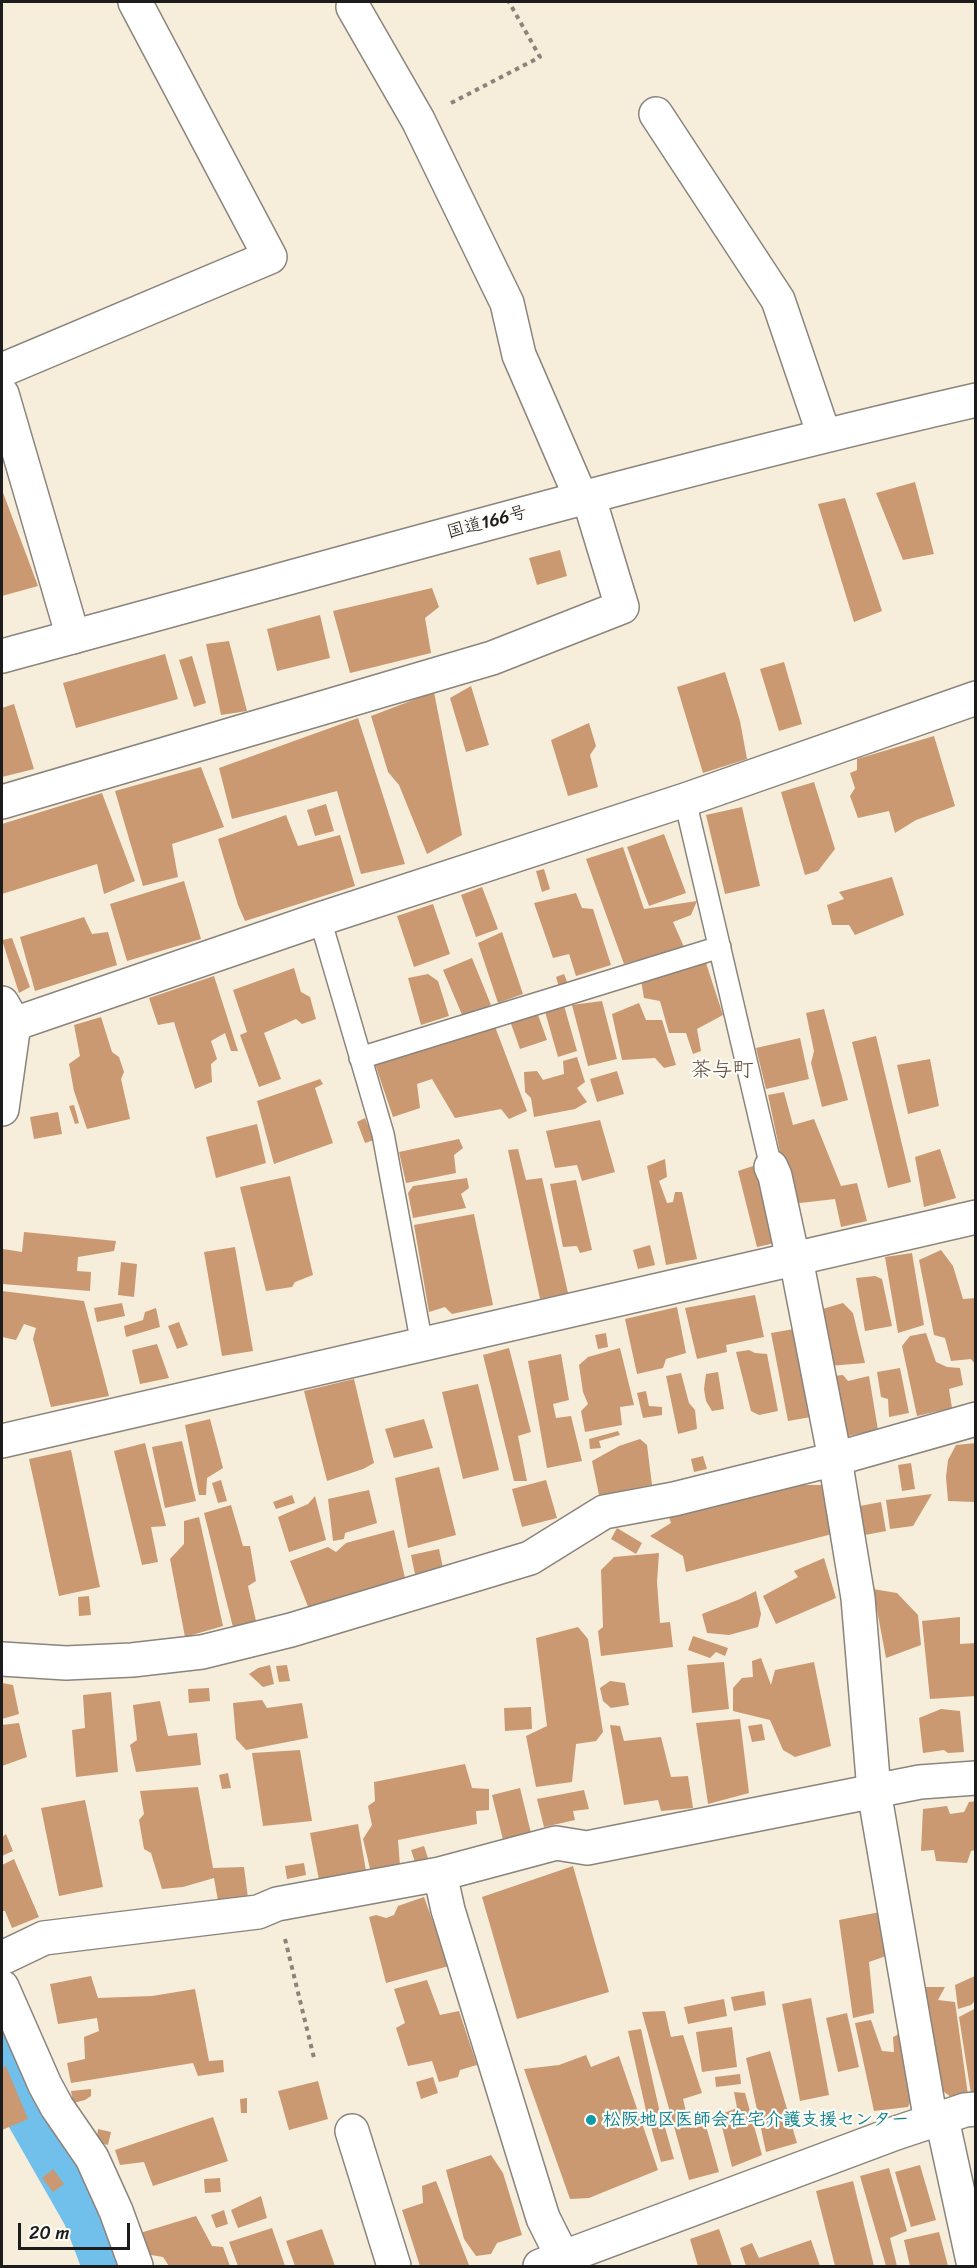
<!DOCTYPE html>
<html>
<head>
<meta charset="utf-8">
<style>
  body { margin:0 }
  #map { position:relative; width:977px; height:2268px; overflow:hidden; background:#f7eddb; font-family:Sriracha,sans-serif }
  canvas { display:block }
  .frame { position:absolute; inset:0; border:3px solid #1c1c1c; pointer-events:none }
  .scale { position:absolute; left:18px; top:2223px; width:112px; height:27px; box-sizing:border-box; border:3px solid #1c1c1c; border-top:0; padding-left:8px; font-size:18px; line-height:21px; white-space:nowrap; color:#1c1c1c; -webkit-text-stroke:4px #fdfcf7; paint-order:stroke }
</style>
</head>
<body>
<div id="map">
<canvas width="977" height="2268"></canvas>
<div class="frame"></div>
<div class="scale">20 m</div>
</div>
<script>
const ctx = document.querySelector('canvas').getContext('2d');
ctx.lineJoin = 'round';
function trace(path, color, width, dash) { ctx.strokeStyle = color; ctx.lineWidth = width; ctx.lineCap = dash ? 'butt' : 'round'; ctx.setLineDash(dash || []); ctx.stroke(path); }
function fill(path, color) { ctx.fillStyle = color; ctx.fill(path, 'evenodd'); }
function label(font, color, halo, rows, align = 'center') {
  ctx.font = font + ' Sriracha,"Klee One",sans-serif'; ctx.lineWidth = 4.5; ctx.setLineDash([]); ctx.textBaseline = 'middle'; ctx.strokeStyle = halo; ctx.fillStyle = color; for (const [text, x, y, turn = 0] of rows) {
    ctx.save(); ctx.translate(x, y); ctx.rotate((+turn || 0) * Math.PI / 180); ctx.textAlign = isNaN(turn) ? turn : align; if (halo) ctx.strokeText(text, 0, 0); ctx.fillText(text, 0, 0); ctx.restore();
  }
}
trace(new Path2D(`
  M2,2030L36,2106L96,2211L117,2266`), '#71bfeb', 68);
fill(new Path2D(`
  M915,482L934,554L903,560L876,493Z
  M2,490L38,586L2,596Z
  M845,498L882,611L854,622L818,504Z
  M560,550L567,576L537,585L529,558Z
  M432,588L439,607L425,618L431,653L350,673L333,611Z
  M320,615L330,658L277,671L267,629Z
  M229,641L247,711L221,715L206,644Z
  M165,654L178,699L76,728L63,683Z
  M192,656L206,703L194,707L179,660Z
  M784,662L802,724L779,731L760,669Z
  M725,672L740,721L747,759L703,773L677,687Z
  M471,686L489,745L466,752L450,698Z
  M434,692L462,835L427,854L399,785L388,772L371,716Z
  M14,704L34,769L2,777V708Z
  M358,718L405,864L361,874L337,791L232,819L219,768Z
  M589,723L596,746L590,755L598,787L568,796L551,740Z
  M934,736L955,806L916,820L895,833L889,811L858,818L850,796L855,788L850,773L857,770V759Z
  M201,767L224,827L172,844L178,877L143,886L115,791Z
  M814,782L835,849L818,871L805,875L781,792Z
  M102,793L135,881L104,894L97,864L2,894V824Z
  M326,804L334,831L315,836L307,810Z
  M742,807L760,886L725,894L706,815Z
  M286,815L298,846L340,835L355,886L245,921L238,905L218,839Z
  M664,834L686,893L649,906L627,847Z
  M623,847L644,909L697,901L691,915L673,922L684,947L624,964L586,859Z
  M544,869L550,889L542,892L536,871Z
  M892,877L904,915L855,935L849,925H832L827,905L844,899L839,892Z
  M184,881L201,939L127,961L110,904Z
  M482,887L498,929L476,937L461,895Z
  M576,893L582,908L593,909L611,965L576,976L569,954L553,958L534,903Z
  M433,904L450,954L414,967L397,916Z
  M84,917L92,934L108,932L117,965L35,991L20,937Z
  M502,932L523,994L498,1003L478,943Z
  M12,938L30,987L19,993L2,940Z
  M472,958L491,1005L463,1017L443,970Z
  M706,963L723,1015L697,1029L701,1051L693,1054L686,1033H669L660,1001L644,998L641,980Z
  M294,968L301,992L310,997L316,1019L302,1024L296,1019L264,1033L281,1079L259,1087L240,1035L247,1032L233,990Z
  M428,974L438,981L449,1016L421,1025L408,978Z
  M564,974L568,984L559,987L556,977Z
  M214,976L238,1051H231L225,1033L211,1041L217,1059L211,1064L212,1082L195,1089L174,1022L158,1025L149,998Z
  M602,1001L617,1059L588,1066L572,1005Z
  M563,1002L577,1051L558,1057L544,1008Z
  M639,1003L646,1020H662L676,1065L664,1068L655,1058L622,1060L612,1014Z
  M824,1009L848,1100L822,1107L811,1063L814,1051L806,1013Z
  M537,1012L547,1040L520,1049L510,1021Z
  M101,1017L112,1052L119,1057L124,1072L121,1079L130,1119L87,1129L74,1091L69,1064L80,1056L74,1025Z
  M494,1024L527,1111L509,1119L501,1109L455,1118L432,1079L417,1084L420,1108L393,1117L375,1064Z
  M876,1036L911,1182L888,1188L852,1042Z
  M800,1038L809,1079L766,1089L756,1048Z
  M577,1057L585,1082L577,1088L587,1102L575,1109L534,1117L531,1098L525,1092L524,1072L537,1071L543,1080L564,1074L563,1061Z
  M930,1059L939,1106L908,1114L897,1065Z
  M617,1071L624,1094L597,1102L590,1079Z
  M320,1079L323,1084L315,1088L333,1143L274,1164L257,1101Z
  M784,1092L793,1125L814,1119L841,1186L857,1183L867,1221L841,1227L835,1199L791,1204L768,1095Z
  M74,1105L79,1123L75,1124L69,1106Z
  M58,1112L62,1134L34,1139L30,1117Z
  M365,1118L374,1140L365,1143L357,1122Z
  M600,1120L615,1172L582,1181L577,1165L555,1168L546,1131Z
  M257,1124L266,1163L216,1178L206,1137Z
  M459,1139L463,1148L454,1155L456,1173L406,1183L399,1152Z
  M518,1149L526,1180L542,1178L568,1293L540,1299L508,1150Z
  M940,1149L956,1198L924,1207L915,1157Z
  M665,1159L667,1177L659,1181L667,1203L673,1202L675,1192H682L697,1259L666,1265L647,1166Z
  M759,1164L775,1243L757,1247L738,1171Z
  M290,1176L313,1275L295,1282L292,1287L266,1291L240,1187Z
  M467,1178L469,1188L461,1194L466,1208L413,1218L408,1193L413,1186Z
  M576,1180L592,1250L580,1253L577,1246L563,1247L550,1184Z
  M474,1214L493,1305L452,1314L445,1307L429,1312L414,1225Z
  M24,1232L116,1241L114,1251L78,1257L77,1271L91,1272L90,1291L2,1284L3,1249L22,1252Z
  M650,1245L655,1265L638,1269L633,1250Z
  M235,1247L253,1351L222,1356L204,1252Z
  M941,1250L953,1266L963,1299L976,1298V1365L971,1359L951,1361L945,1338L934,1335L919,1260Z
  M912,1253L924,1325L898,1333L885,1257Z
  M121,1262L137,1264L134,1297L118,1295Z
  M875,1276L882,1279L892,1326L865,1331L856,1278Z
  M2,1291L84,1301L109,1396L51,1407L33,1339L36,1328L24,1324L16,1340L2,1337Z
  M755,1295L764,1337L726,1345L727,1352L697,1359L685,1308Z
  M122,1303L125,1316L97,1322L94,1308Z
  M843,1303L853,1313L865,1363L829,1366L819,1310Z
  M677,1307L686,1353L666,1359L663,1368L637,1374L625,1319Z
  M156,1308L160,1327L126,1337L124,1326L143,1320L145,1312Z
  M179,1322L188,1345L177,1349L168,1326Z
  M794,1329L811,1417L788,1421L771,1333Z
  M606,1333L608,1347L598,1349L595,1335Z
  M926,1333L936,1362L947,1367L960,1368L963,1385L949,1389L952,1408L917,1416L902,1346L910,1336Z
  M157,1344L169,1378L140,1384L132,1350Z
  M509,1348L531,1432L518,1436L527,1481H514L483,1355Z
  M620,1348L634,1405L620,1407L622,1425L585,1432L581,1411L588,1404L583,1392L579,1365L588,1357Z
  M749,1350L755,1353L767,1354L778,1411L759,1415L751,1411L736,1352Z
  M561,1354L569,1400L553,1404L556,1418L571,1416L582,1461L547,1468L528,1361Z
  M900,1368L909,1413L889,1417L888,1399L881,1397L877,1372Z
  M718,1372L724,1409L712,1411L706,1401L704,1389L706,1374Z
  M681,1373L689,1403L695,1410L697,1429L678,1434L666,1376Z
  M843,1375L848,1381L869,1376L878,1430L843,1437L833,1376Z
  M354,1379L374,1463L363,1469L327,1481L304,1391Z
  M478,1384L499,1470L463,1479L442,1392Z
  M646,1391L649,1406L662,1407V1415L643,1418L637,1393Z
  M210,1419L223,1468L207,1478L206,1495H199L185,1425Z
  M424,1419L433,1448L394,1458L385,1429Z
  M618,1431L620,1435L599,1441L601,1448L590,1449L589,1439Z
  M640,1439L647,1445L652,1485L599,1495L592,1461L619,1446Z
  M182,1441L196,1501L165,1508L152,1447Z
  M145,1443L166,1526L151,1527L158,1562L142,1565L114,1451Z
  M976,1443V1502L948,1501L946,1477L948,1460L956,1445Z
  M71,1450L100,1587L59,1596L29,1459Z
  M703,1456L707,1469L694,1472L691,1459Z
  M911,1463L915,1489L902,1491L898,1465Z
  M439,1467L456,1535L408,1548L395,1478Z
  M221,1480L227,1501L218,1503L212,1483Z
  M546,1480L557,1518L522,1527L512,1489Z
  M801,1485H823L832,1534L686,1572L683,1556L650,1536L671,1523L668,1514Z
  M369,1490L377,1523L345,1533L344,1539L333,1541L328,1499Z
  M932,1494L913,1526L890,1529L886,1500Z
  M292,1495L295,1503L276,1509L273,1502Z
  M315,1496L326,1540L289,1552L278,1517L308,1504Z
  M881,1502L886,1531L865,1535L860,1506Z
  M231,1505L243,1546H250L256,1581L248,1586L256,1621L233,1627L204,1513Z
  M199,1517L223,1626L185,1637L170,1559L184,1544V1521Z
  M617,1528L642,1543L636,1554L611,1539Z
  M394,1530L405,1578L309,1609L290,1561L328,1547L336,1552L346,1543Z
  M439,1549L443,1568L415,1574L411,1555Z
  M659,1553L657,1582L660,1623L670,1622L673,1647L601,1656L598,1631L603,1627L601,1570L614,1557Z
  M824,1558L836,1598L776,1624L763,1596L798,1577L794,1571Z
  M873,1589L897,1593L918,1615L921,1645L886,1658Z
  M756,1591L761,1614L758,1627L729,1635L707,1633L702,1614L740,1599Z
  M89,1596L91,1615L79,1616L78,1597Z
  M960,1617V1644L976,1643V1696L930,1699L922,1621Z
  M578,1627L588,1639L603,1732L596,1741L576,1744L572,1782L536,1787L526,1736L547,1726L536,1638Z
  M693,1636L728,1648L725,1656L716,1652L710,1658L688,1650Z
  M761,1658L771,1685L775,1670L814,1662L831,1746L795,1757L783,1750L770,1720L733,1711V1688L742,1678L753,1677L752,1661Z
  M724,1662L729,1709L692,1713L687,1665Z
  M270,1665L274,1684L263,1687L249,1674L258,1668Z
  M287,1665L290,1681L279,1682L276,1666Z
  M610,1681L625,1683L629,1705L611,1708L603,1701L600,1688Z
  M2,1683L13,1685L19,1714L2,1719Z
  M209,1688L210,1701L189,1703L188,1689Z
  M111,1692L118,1772L76,1777L72,1730L85,1728L83,1695Z
  M262,1700L267,1708L302,1703L308,1738L246,1750L236,1739L233,1703Z
  M160,1701L168,1736L197,1733L201,1765L136,1772L130,1745L137,1740L133,1705Z
  M531,1707L532,1729L505,1731L504,1708Z
  M941,1709L960,1711L964,1752L948,1753L944,1750L923,1753L919,1718Z
  M740,1719L749,1793L708,1804L696,1723Z
  M19,1723L27,1757L2,1766V1725Z
  M762,1724L765,1740L752,1742L748,1726Z
  M610,1725L620,1726L624,1741L661,1737L671,1777L688,1776L693,1808L661,1811L658,1800L624,1805Z
  M300,1750L312,1821L263,1826L252,1753Z
  M465,1764L472,1788L489,1789V1810L476,1811L477,1824L398,1840L400,1866L371,1873L363,1839L372,1825L368,1806L375,1801L374,1782Z
  M228,1773L231,1788L222,1789L219,1775Z
  M198,1787L213,1868L244,1867L248,1898L218,1901L214,1878L183,1887L162,1889L151,1853L144,1849L139,1820L144,1814L140,1791Z
  M520,1788L531,1833L503,1840L492,1795Z
  M584,1790L589,1809L573,1811L575,1820L544,1827L537,1799Z
  M85,1800L103,1887L59,1896L41,1808Z
  M976,1801V1850L971,1851L967,1863L936,1861L934,1850L921,1851L923,1809L947,1806L950,1814L964,1812L969,1802Z
  M358,1824L366,1871L319,1880L310,1833Z
  M6,1834L13,1851L2,1856V1837Z
  M424,1846L428,1858L415,1862L411,1850Z
  M14,1859L39,1917L12,1928L5,1911H2V1865Z
  M304,1863L306,1875L287,1879L285,1866Z
  M573,1866L609,1992L517,2019L482,1897Z
  M424,1897L449,1966L386,1983L369,1917L376,1915L386,1918L394,1915L398,1906Z
  M880,1912L886,1956L869,1962L874,2013L853,2018L839,1920Z
  M91,1976L98,1998L152,1996L195,1989L209,2061L223,2060L224,2072L198,2076L193,2063L71,2083L67,2063L85,2059L84,2037L99,2031L97,2018L58,2024L50,1984Z
  M975,1976L976,2000L971,2005L958,2009L955,1985Z
  M427,1980L440,2015L459,2011L477,2065L460,2070L458,2077L439,2082L432,2061L408,2066L396,2028L405,2023L394,1989Z
  M923,1987H945L938,2000L955,2002L968,2095L951,2097L940,2089Z
  M764,1991L766,2005L734,2011L731,1997Z
  M811,1998L829,2095L800,2101L782,2004Z
  M724,1999L727,2016L688,2024L684,2007Z
  M976,2008V2094H971L959,2017Z
  M665,2011L671,2037L683,2035L702,2093L683,2099L690,2128L706,2126L719,2172L689,2180L642,2012Z
  M847,2013L859,2067L838,2072L826,2018Z
  M871,2020L882,2051L894,2052L893,2037L899,2034L911,2100L908,2107L874,2111L855,2023Z
  M732,2027L737,2067L702,2072L696,2032Z
  M641,2029L660,2113L647,2115L628,2031Z
  M770,2051L797,2143L766,2152L746,2058Z
  M586,2055L591,2067L619,2056L658,2170L589,2198L570,2199L524,2069L559,2065Z
  M6,2066L28,2119L2,2130V2068Z
  M740,2074L741,2084L716,2087L715,2077Z
  M433,2077L438,2093L421,2099L416,2082Z
  M318,2081L328,2119L289,2130L278,2091Z
  M91,2089V2096L85,2100L73,2103L71,2091Z
  M734,2092L745,2093L762,2155L732,2167L719,2115L737,2108Z
  M247,2098V2113H241L240,2099Z
  M213,2117L228,2161L153,2186L144,2162L120,2165L115,2150Z
  M664,2124L674,2159L661,2162L651,2127Z
  M98,2129L111,2132L108,2145L96,2142Z
  M491,2155L503,2173L522,2235L497,2243L491,2254L476,2256L464,2239L446,2170Z
  M920,2165L936,2220L911,2227L895,2172Z
  M889,2168L907,2231L890,2238L897,2266H886L860,2176Z
  M53,2169L64,2184L53,2192L42,2178Z
  M220,2178L221,2192L205,2193L204,2179Z
  M436,2181L469,2265L420,2266L402,2210L423,2203L422,2186Z
  M853,2181L874,2266H835L816,2191Z
  M261,2196L267,2218L238,2228L231,2210Z
  M224,2210L228,2224L216,2228L211,2215Z
  M196,2216L212,2246L223,2247L230,2266H169L163,2257L145,2254L140,2233Z
  M272,2228L285,2266H238L229,2242Z
  M322,2229L335,2266H295L286,2241Z
  M719,2229L732,2266H698L690,2239Z
  M939,2232L948,2266H910L904,2240Z
  M811,2240L820,2266H746L740,2248L752,2243L759,2258Z`), '#ca9971');
const service = new Path2D(`
  M685,800L771,1167
  M320,919L383,1134L422,1345
  M360,1058L720,947`);
const minor = new Path2D(`
  M353,7L418,120L507,303L519,355L581,498
  M656,114L778,300L824,435
  M2,370L270,257L135,2
  M2,394L73,637
  M2,802L492,658L622,607L588,495
  M2,1003L14,1024L2,1109
  M14,1024L320,919L685,800L976,698
  M771,1167L775,1176L793,1259
  M796,1259L835,1459L858,1598L874,1791L931,2122
  M2,1441L976,1217
  M2,1659L66,1663L132,1660L202,1652L291,1630L530,1558L604,1512L674,1499L835,1459L976,1419
  M440,1874L448,1910L543,2218L563,2258
  M2,1958L44,1938L258,1912L277,1904L440,1874L556,1843L587,1848L920,1782L976,1778
  M2,1987L45,2085L57,2107L92,2158L116,2211L136,2266
  M942,2119L974,2266
  M352,2131L394,2266
  M540,2266L896,2133L965,2110L976,2109`);
const trunk = new Path2D(`
  M2,656C326,569 648,475 976,400`);
trace(service, '#8a847c', 24);
trace(minor, '#8a847c', 36);
trace(trunk, '#8a847c', 36);
trace(new Path2D(`
  M451,103L540,57L509,2
  M285,1939L314,2058`), '#8a847c', 4, [4.5, 4.5]);
trace(service, '#fff', 21);
trace(minor, '#fff', 33);
trace(trunk, '#fff', 33);
for (const [x, y, r, color] of [
  [591,2120,6,"#0f9aa8"]
]) { const dot = new Path2D(); dot.arc(x, y, r, 0, 2 * Math.PI); ctx.fillStyle = color; ctx.fill(dot); trace(dot, '#fdfcf7', 2); }
label('18px', '#1c1c1c', '#fdfcf7', [
  ["国道166号",487,523,-15]
]);
label('bold 18px', '#0d838f', '#fdfcf7', [
  ["松阪地区医師会在宅介護支援センター",603,2120]
], 'left');
label('21px', '#59483a', '#fdfcf7', [
  ["茶与町",722,1071]
]);
</script>
</body>
</html>
